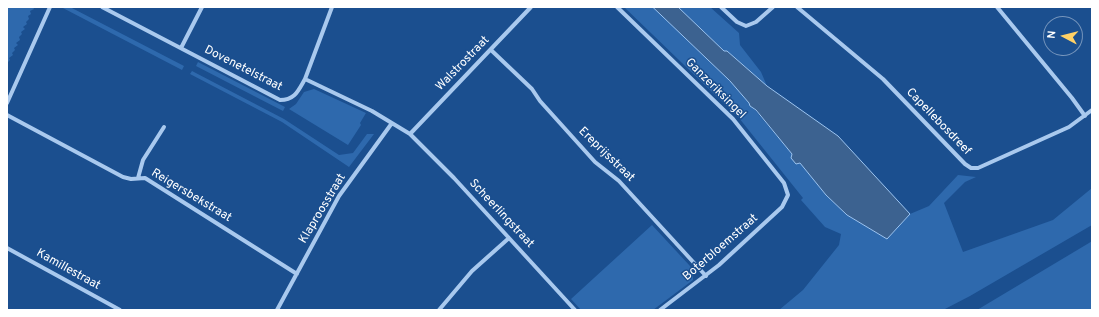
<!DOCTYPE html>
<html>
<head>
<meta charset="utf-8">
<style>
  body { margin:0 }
  #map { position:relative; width:1099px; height:317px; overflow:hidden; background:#1b4f8f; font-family:Overpass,sans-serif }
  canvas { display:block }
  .frame { position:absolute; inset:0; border:8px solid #fff; pointer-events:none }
  .north { position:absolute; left:1043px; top:16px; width:40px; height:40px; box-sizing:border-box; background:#1b4f8f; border:1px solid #7695bc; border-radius:50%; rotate:277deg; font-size:11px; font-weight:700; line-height:16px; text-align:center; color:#fff }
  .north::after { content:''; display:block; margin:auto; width:14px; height:18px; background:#ffd166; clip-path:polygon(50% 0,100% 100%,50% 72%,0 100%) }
</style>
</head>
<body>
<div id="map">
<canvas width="1099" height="317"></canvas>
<div class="frame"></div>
<div class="north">N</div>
</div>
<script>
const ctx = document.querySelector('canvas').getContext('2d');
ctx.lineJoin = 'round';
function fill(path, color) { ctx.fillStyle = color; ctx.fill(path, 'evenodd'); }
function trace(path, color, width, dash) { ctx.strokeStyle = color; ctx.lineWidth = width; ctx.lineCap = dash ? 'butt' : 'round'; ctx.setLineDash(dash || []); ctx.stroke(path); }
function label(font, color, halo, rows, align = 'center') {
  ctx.font = font + ' Overpass,sans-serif'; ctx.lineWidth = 3; ctx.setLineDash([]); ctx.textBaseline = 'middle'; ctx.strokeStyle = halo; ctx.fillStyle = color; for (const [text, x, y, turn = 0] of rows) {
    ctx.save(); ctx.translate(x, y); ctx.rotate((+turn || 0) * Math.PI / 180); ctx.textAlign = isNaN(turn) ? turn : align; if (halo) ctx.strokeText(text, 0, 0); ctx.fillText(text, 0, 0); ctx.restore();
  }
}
fill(new Path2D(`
  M7,7H33L34,9L30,11L31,14L28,16L29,19L26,22L27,24L23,27L25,29L21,32L22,34L19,37L20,40L16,43L18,45L14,48L15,50L12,53L13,55L9,58L10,60L7,63Z
  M61,7H70L184,66L182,70Z
  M624,7H653L730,81L749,103L750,106L755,110L792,154L791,157L800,163L826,195L847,215L887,239L910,214L929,206L958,175L976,177L965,182L944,203L963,252L1053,220L1092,188V225L970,296L943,310H779L803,290L839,245L841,234L825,227L801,200L803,198L739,118Z
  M678,7H710L739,33L740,45L761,72L767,86L727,51H724Z
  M198,62L285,107L283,111L196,66Z
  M192,71L284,119L339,155L353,153L367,134H374L349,167L282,122L190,74Z
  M314,89L366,113L360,123L361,125L348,145L289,109L296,104L304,92Z
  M652,225L690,266L693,271V280L653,310H581L571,299Z
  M1092,241V310H977L1089,243Z`), '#2e69ad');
const water = new Path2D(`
  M653,7H678L724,51H727L767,86L838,136L910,214L887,239L847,215L826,195L800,163L796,164L791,158L792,154L756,110L750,106L749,103L730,81Z`);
fill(water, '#3c6290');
trace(water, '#9cc4f0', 1);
trace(new Path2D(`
  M102,7L280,100C295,100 298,91 305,79L372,111L410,134L454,178L575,310
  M617,7L733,119L784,183L788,195L782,207L719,265L660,310
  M721,7L737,22L746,26L756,22L773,7
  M797,7L883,79L965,164L971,168H978L1069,127L1092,110
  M997,7L1072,98L1085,116
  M181,48L202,7
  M491,50L532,89L540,101L595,162L619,181L706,276
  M305,79L332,7
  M7,103L50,7
  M7,115L123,177L131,179L145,178L297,274
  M410,134L531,7
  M138,178L143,160L164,127
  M7,248L120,310
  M277,310L339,196L392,123
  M439,310L472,271L509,238`), '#a9c9ee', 4);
label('12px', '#fff', '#1b4f8f', [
  ["Walstrostraat",463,64,-46],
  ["Dovenetelstraat",243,69,27],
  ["Ganzeriksingel",715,89,45],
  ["Capellebosdreef",938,122,46],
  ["Ereprijsstraat",606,155,44],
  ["Reigersbekstraat",191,196,31],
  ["Klaproosstraat",323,209,-59],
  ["Scheerlingstraat",501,214,47],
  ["Boterbloemstraat",721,248,-41],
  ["Kamillestraat",68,270,29]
]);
</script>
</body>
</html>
